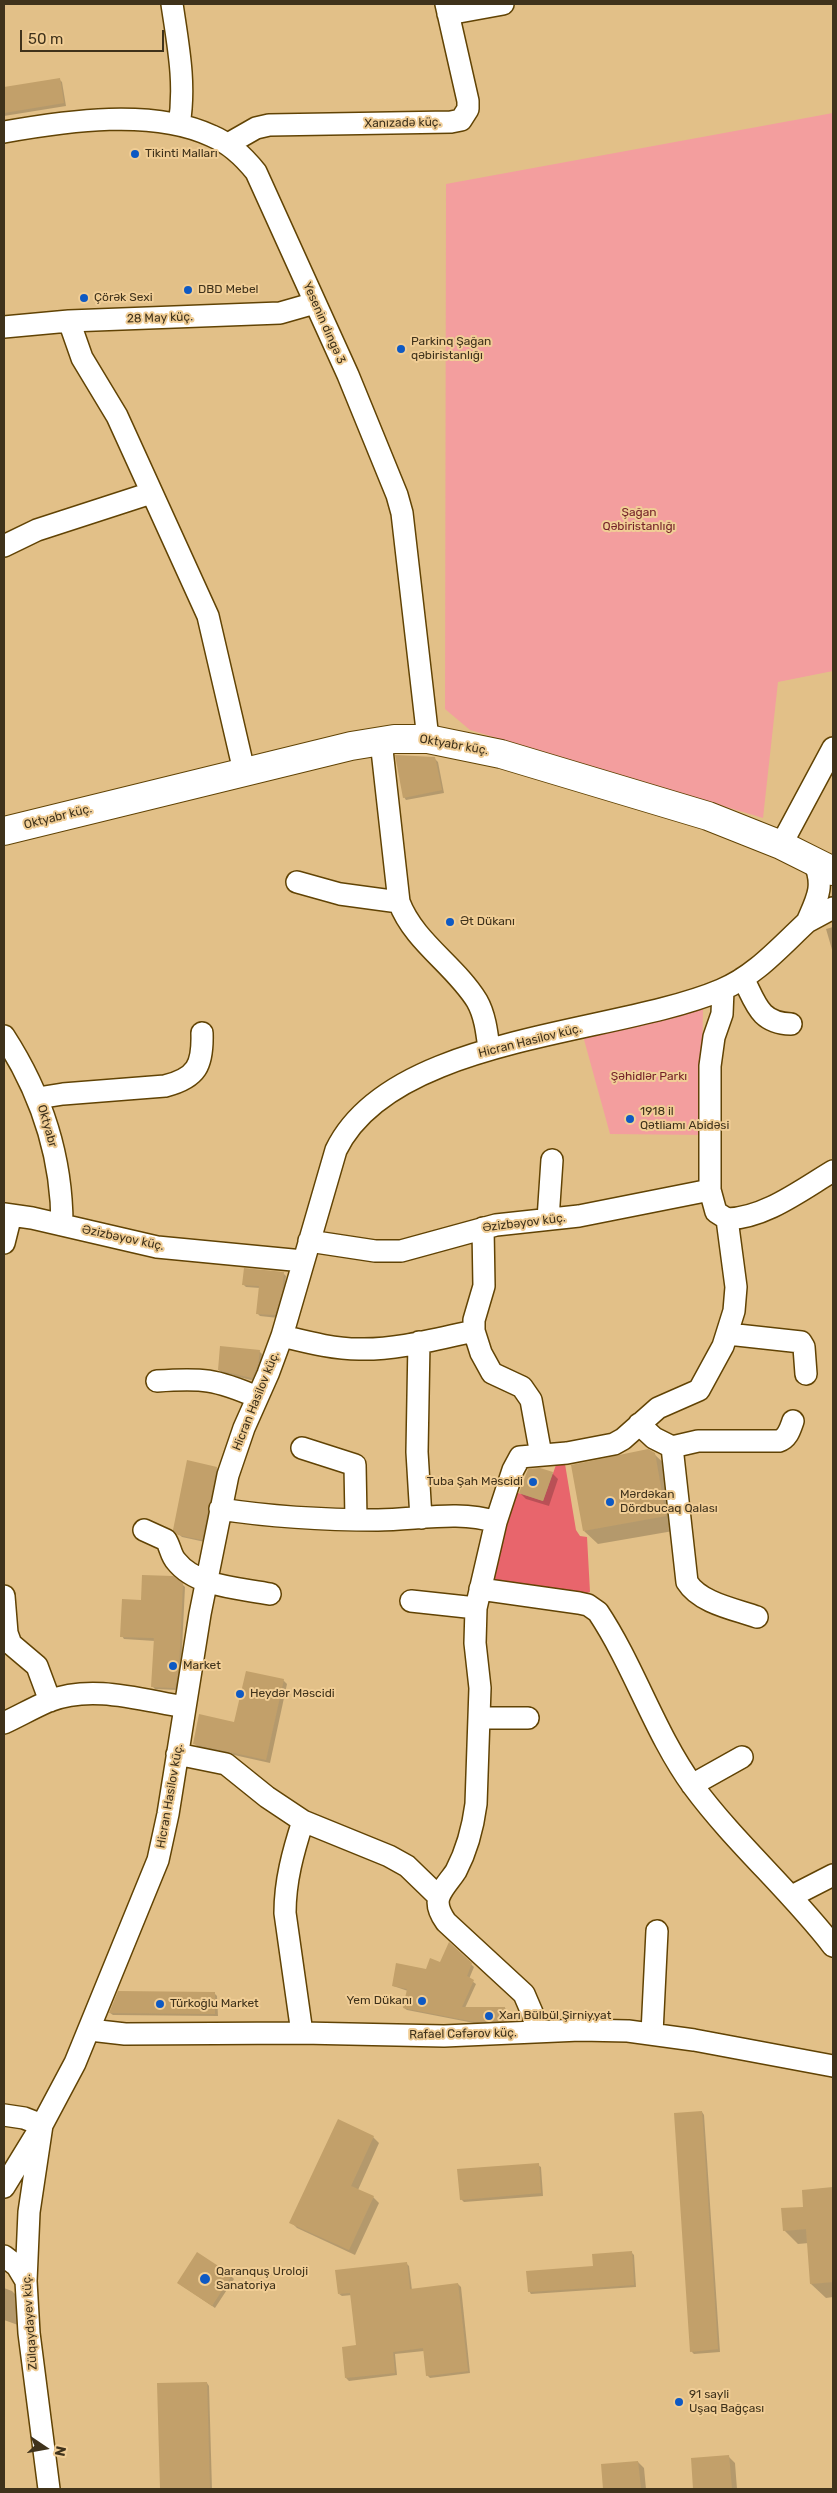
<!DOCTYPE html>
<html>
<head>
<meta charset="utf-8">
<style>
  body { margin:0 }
  #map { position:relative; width:837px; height:2493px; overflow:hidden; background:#e2c088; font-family:Rubik,sans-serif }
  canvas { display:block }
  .frame { position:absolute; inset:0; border:5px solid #3f321b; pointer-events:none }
  .north { position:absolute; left:20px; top:2423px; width:50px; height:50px; -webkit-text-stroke:4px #f0cd95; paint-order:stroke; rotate:102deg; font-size:14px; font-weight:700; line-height:20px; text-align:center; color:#3f321b }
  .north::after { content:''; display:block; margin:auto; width:18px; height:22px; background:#3f321b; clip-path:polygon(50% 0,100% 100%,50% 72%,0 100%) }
  .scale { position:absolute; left:20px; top:30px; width:144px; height:22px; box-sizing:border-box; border:2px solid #3f321b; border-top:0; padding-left:6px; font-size:15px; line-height:18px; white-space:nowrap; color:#3f321b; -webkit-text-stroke:4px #f0cd95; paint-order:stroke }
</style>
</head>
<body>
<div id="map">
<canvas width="837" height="2493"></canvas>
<div class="frame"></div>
<div class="north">N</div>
<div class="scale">50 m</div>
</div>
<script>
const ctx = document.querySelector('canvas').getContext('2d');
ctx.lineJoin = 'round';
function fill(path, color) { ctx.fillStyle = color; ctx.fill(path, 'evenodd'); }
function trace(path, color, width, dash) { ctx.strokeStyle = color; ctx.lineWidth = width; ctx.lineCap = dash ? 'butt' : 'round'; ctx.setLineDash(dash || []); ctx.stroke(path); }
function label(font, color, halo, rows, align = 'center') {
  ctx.font = font + ' Rubik,sans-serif'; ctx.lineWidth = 4; ctx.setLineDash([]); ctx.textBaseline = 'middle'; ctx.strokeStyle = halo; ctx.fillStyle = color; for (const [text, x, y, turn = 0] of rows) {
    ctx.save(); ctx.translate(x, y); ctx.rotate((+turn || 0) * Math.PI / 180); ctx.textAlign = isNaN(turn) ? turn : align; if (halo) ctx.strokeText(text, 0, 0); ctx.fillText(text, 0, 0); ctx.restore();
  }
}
fill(new Path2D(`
  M833,113V671L778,682L763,818L470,730L445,709L446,184Z
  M703,1008L701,1135L610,1134L583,1036Z`), '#f39e9e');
fill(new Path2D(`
  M565,1464L576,1530L580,1536L587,1537L590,1592L578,1596L490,1584L515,1492L543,1501L556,1465Z`), '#e8656c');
fill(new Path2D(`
  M59,79L62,82L66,106L4,116V88Z
  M435,759L438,762L444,793L406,800L404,797Z
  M833,927V953L826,929Z
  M283,1273L286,1276L284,1296L278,1318L260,1316L257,1313L260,1288L246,1287L243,1284Z
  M259,1351L262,1354L261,1367L255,1381L222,1373L219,1370Z
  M654,1454L669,1468L679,1530L598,1544L584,1531Z
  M217,1468L219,1471L205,1542L182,1537L174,1530Z
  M552,1473L558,1479L549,1506L526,1499L520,1493Z
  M182,1584L185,1587L181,1670L178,1690L155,1689L153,1687L155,1641L124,1639L122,1636L142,1601Z
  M283,1680L287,1684L270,1763L198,1747L194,1743L235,1724Z
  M449,1944L474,1967L469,1979L476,1984L465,2008H505L507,2011V2023L479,2024L407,2010L404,2008L408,1991L393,1986L441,1964Z
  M215,1994L217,1996L218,2016L113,2015L110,2013Z
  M702,2112L704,2115L720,2352L694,2354L691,2351Z
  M373,2137L379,2143L358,2190L373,2197L379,2203L355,2255L297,2228L291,2222Z
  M538,2165L541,2167L543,2196L464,2202L461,2199Z
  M833,2188V2297L826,2298L811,2284L809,2243L798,2244L784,2230L804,2208L803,2191Z
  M631,2252L634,2255L636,2287L531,2294L529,2291Z
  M406,2263L409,2266L412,2290L458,2284L461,2287L470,2373L430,2378L427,2375L424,2351L395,2354L397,2375L349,2381L346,2378L357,2346L352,2295L342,2296L339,2294Z
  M231,2276L234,2279L215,2308L178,2283Z
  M4,2288L12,2291L18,2297V2325L4,2320Z
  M207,2383L209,2386L212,2489H161L158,2384Z
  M729,2457L735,2463L737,2489H694L692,2459Z
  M638,2462L644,2468L646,2489H605L603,2465Z`), '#0003');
fill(new Path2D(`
  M60,78L64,103L4,113V87Z
  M395,755L435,757L442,790L403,798Z
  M244,1268L284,1272L282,1292L275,1315L256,1314L259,1286L242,1285Z
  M220,1346L260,1350L258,1364L252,1378L218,1370Z
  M648,1449L655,1453L666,1516L583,1531L571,1465Z
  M187,1460L217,1467L202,1540L178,1535L173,1530Z
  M540,1468L553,1472L543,1501L519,1493L528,1469Z
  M142,1575L173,1576L183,1583L179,1667L175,1688L151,1687L154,1638L120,1637L122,1599L141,1600Z
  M246,1671L284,1679L266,1760L193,1744L199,1714L234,1722Z
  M449,1942L472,1963L467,1976L474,1980L462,2007H505V2021L475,2022L403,2008L407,1989L392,1986L396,1963L426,1969L430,1958L440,1962Z
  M118,1991L215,1992V2014L109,2013Z
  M702,2111L718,2349L690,2352L674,2113Z
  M338,2119L374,2136L351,2186L374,2196L349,2250L289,2223Z
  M539,2163L541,2193L460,2200L457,2169Z
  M833,2187V2282L810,2284L806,2229L783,2231L781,2208L803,2207L802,2190Z
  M632,2251L634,2285L528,2292L526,2271L593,2266L592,2254Z
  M197,2252L232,2275L212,2306L177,2283Z
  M407,2262L410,2289L458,2283L468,2371L426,2376L423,2348L393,2352L395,2373L345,2378L342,2347L356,2345L350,2293L338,2294L335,2270Z
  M207,2382L210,2489H160L157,2383Z
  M729,2455L732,2489H693L691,2458Z
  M638,2461L641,2489H603L601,2464Z`), '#c2a06a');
const street = new Path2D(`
  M172,4C178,45 186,84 179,125
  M448,14L503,4
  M4,132C66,121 153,108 212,136C231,144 244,157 256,172L348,375L397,495L402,513L428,739
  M228,144L256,128L269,125L451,122L461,120L468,109V101L446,4
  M69,321L82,358L117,416L208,616L244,771
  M4,327L69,321L280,313L315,303
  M4,546L37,530L151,493
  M381,741L399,902C414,942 455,965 477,1001C485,1015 487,1033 489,1049
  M781,845L833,748
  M814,862C825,886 817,899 807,922L833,908
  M297,882L340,894L399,902
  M743,978C756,1003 759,1023 791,1024
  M4,1036C41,1093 62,1156 62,1225
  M38,1098L63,1094L165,1086C197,1078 203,1065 202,1033
  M4,1214L32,1218L157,1247L303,1261
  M548,1219L552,1160
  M727,1219C765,1218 801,1190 833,1171
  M483,1228L484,1286L474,1320V1331L481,1353L492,1373L522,1387L531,1400L541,1455
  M309,1241L375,1251H401L496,1225L579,1216L710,1190
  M4,1243L11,1215
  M728,1334L801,1342L804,1347L806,1374
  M282,1336C307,1342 333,1349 359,1349C397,1350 436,1339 474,1331
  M419,1342L417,1452L421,1518
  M157,1381C203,1378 215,1379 257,1397
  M639,1424L654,1438L672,1447L698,1441H779C788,1438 790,1429 793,1421
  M672,1447L687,1582C700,1603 734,1609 757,1617
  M302,1448L355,1465L356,1519
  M220,1509C272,1517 325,1520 378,1520C416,1520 459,1510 496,1522
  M144,1530L166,1540C170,1546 171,1556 176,1561C196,1587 240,1588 270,1594
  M480,1589L579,1603L588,1605L598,1612C634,1666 655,1734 693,1786C735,1843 790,1890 833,1946
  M4,1596L7,1633L11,1644L37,1666L50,1701
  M411,1601L476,1608
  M479,1718H528
  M4,1723C19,1716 33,1708 49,1701C92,1684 141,1700 185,1707
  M177,1754L226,1764L267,1797L303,1821L389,1856L407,1866L439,1897
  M692,1785L742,1757
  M792,1896L833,1875
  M90,2030L125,2034L302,2033L444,2036L580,2030L628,2031L694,2040L833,2066
  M537,2032L533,2015L524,1994L446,1922C441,1915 436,1906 439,1897C442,1888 451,1879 456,1871C467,1850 473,1827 476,1804L480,1688L475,1643L476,1608L496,1522L513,1470L520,1457L567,1453L614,1444L623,1439L658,1408L699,1390L723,1346L734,1311L736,1287L727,1219L716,1212L710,1190V1066L714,1037L722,1014L723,990
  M302,2033L285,1913C285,1881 293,1852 303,1821
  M652,2033L657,1931
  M4,2115L24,2118L42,2125L29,2212L26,2281L29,2333L49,2489
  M4,2187L42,2125L75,2063L158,1860L168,1814L200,1614L228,1475L244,1428L268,1374L282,1336L336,1150C391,1036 615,1035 721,990C755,976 780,947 807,922
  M4,2256L17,2266L26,2281`);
const secondary = new Path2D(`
  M4,831L351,746L394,739H428L501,754L708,816L781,845L833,871`);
trace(street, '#614304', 24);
trace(secondary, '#614304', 30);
trace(street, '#fff', 21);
trace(secondary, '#fff', 28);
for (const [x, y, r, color] of [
  [135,154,5,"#0e59c3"],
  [188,290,5,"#0e59c3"],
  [84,298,5,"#0e59c3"],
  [401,349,5,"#0e59c3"],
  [450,922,5,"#0e59c3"],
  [630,1119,5,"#0e59c3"],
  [533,1482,5,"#0e59c3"],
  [610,1502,5,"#0e59c3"],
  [173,1666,5,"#0e59c3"],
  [240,1694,5,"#0e59c3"],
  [422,2001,5,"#0e59c3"],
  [160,2004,5,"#0e59c3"],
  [489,2016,5,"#0e59c3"],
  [205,2279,6,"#0e59c3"],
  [679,2402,5,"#0e59c3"]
]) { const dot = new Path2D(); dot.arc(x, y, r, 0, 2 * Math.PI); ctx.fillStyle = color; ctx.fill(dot); trace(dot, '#f0cd95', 2); }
label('12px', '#3f321b', '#f0cd95', [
  ["Xanızadə küç.",403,123,-1],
  ["28 May küç.",160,318,-2],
  ["Yesenin dıngə 3",324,323,66],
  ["Oktyabr küç.",454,745,10],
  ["Oktyabr küç.",58,817,-14],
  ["Hicran Hasilov küç.",530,1041,-14],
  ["Oktyabr",47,1126,74],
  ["Əzizbəyov küç.",524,1223,-7],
  ["Əzizbəyov küç.",123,1238,12],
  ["Hicran Hasilov küç.",256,1401,-68],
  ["Hicran Hasilov küç.",170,1796,-80],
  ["Rafael Cəfərov küç.",463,2034,-1],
  ["Zülqaydayev küç.",30,2322,-94]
]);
label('12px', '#3f321b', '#f0cd95', [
  ["Tikinti Malları",145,154],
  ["DBD Mebel",198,290],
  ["Çörək Sexi",94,298],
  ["Parkinq Şağan",411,342],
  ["qəbiristanlığı",411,356],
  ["Ət Dükanı",460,922],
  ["1918 il",640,1112],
  ["Qətliamı Abidəsi",640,1126],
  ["Tuba Şah Məscidi",523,1482,"right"],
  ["Mərdəkan",620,1495],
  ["Dördbucaq Qalası",620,1509],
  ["Market",183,1666],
  ["Heydər Məscidi",250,1694],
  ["Yem Dükanı",412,2001,"right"],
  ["Türkoğlu Market",170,2004],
  ["Xarı Bülbül Şirniyyat",499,2016],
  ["Qaranquş Uroloji",216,2272],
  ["Sanatoriya",216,2286],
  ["91 sayli",689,2395],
  ["Uşaq Bağçası",689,2409]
], 'left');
label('12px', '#721f27', '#f0cd95', [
  ["Şağan",639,513],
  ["Qəbiristanlığı",639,527],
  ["Şəhidlər Parkı",649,1077]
]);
</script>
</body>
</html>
